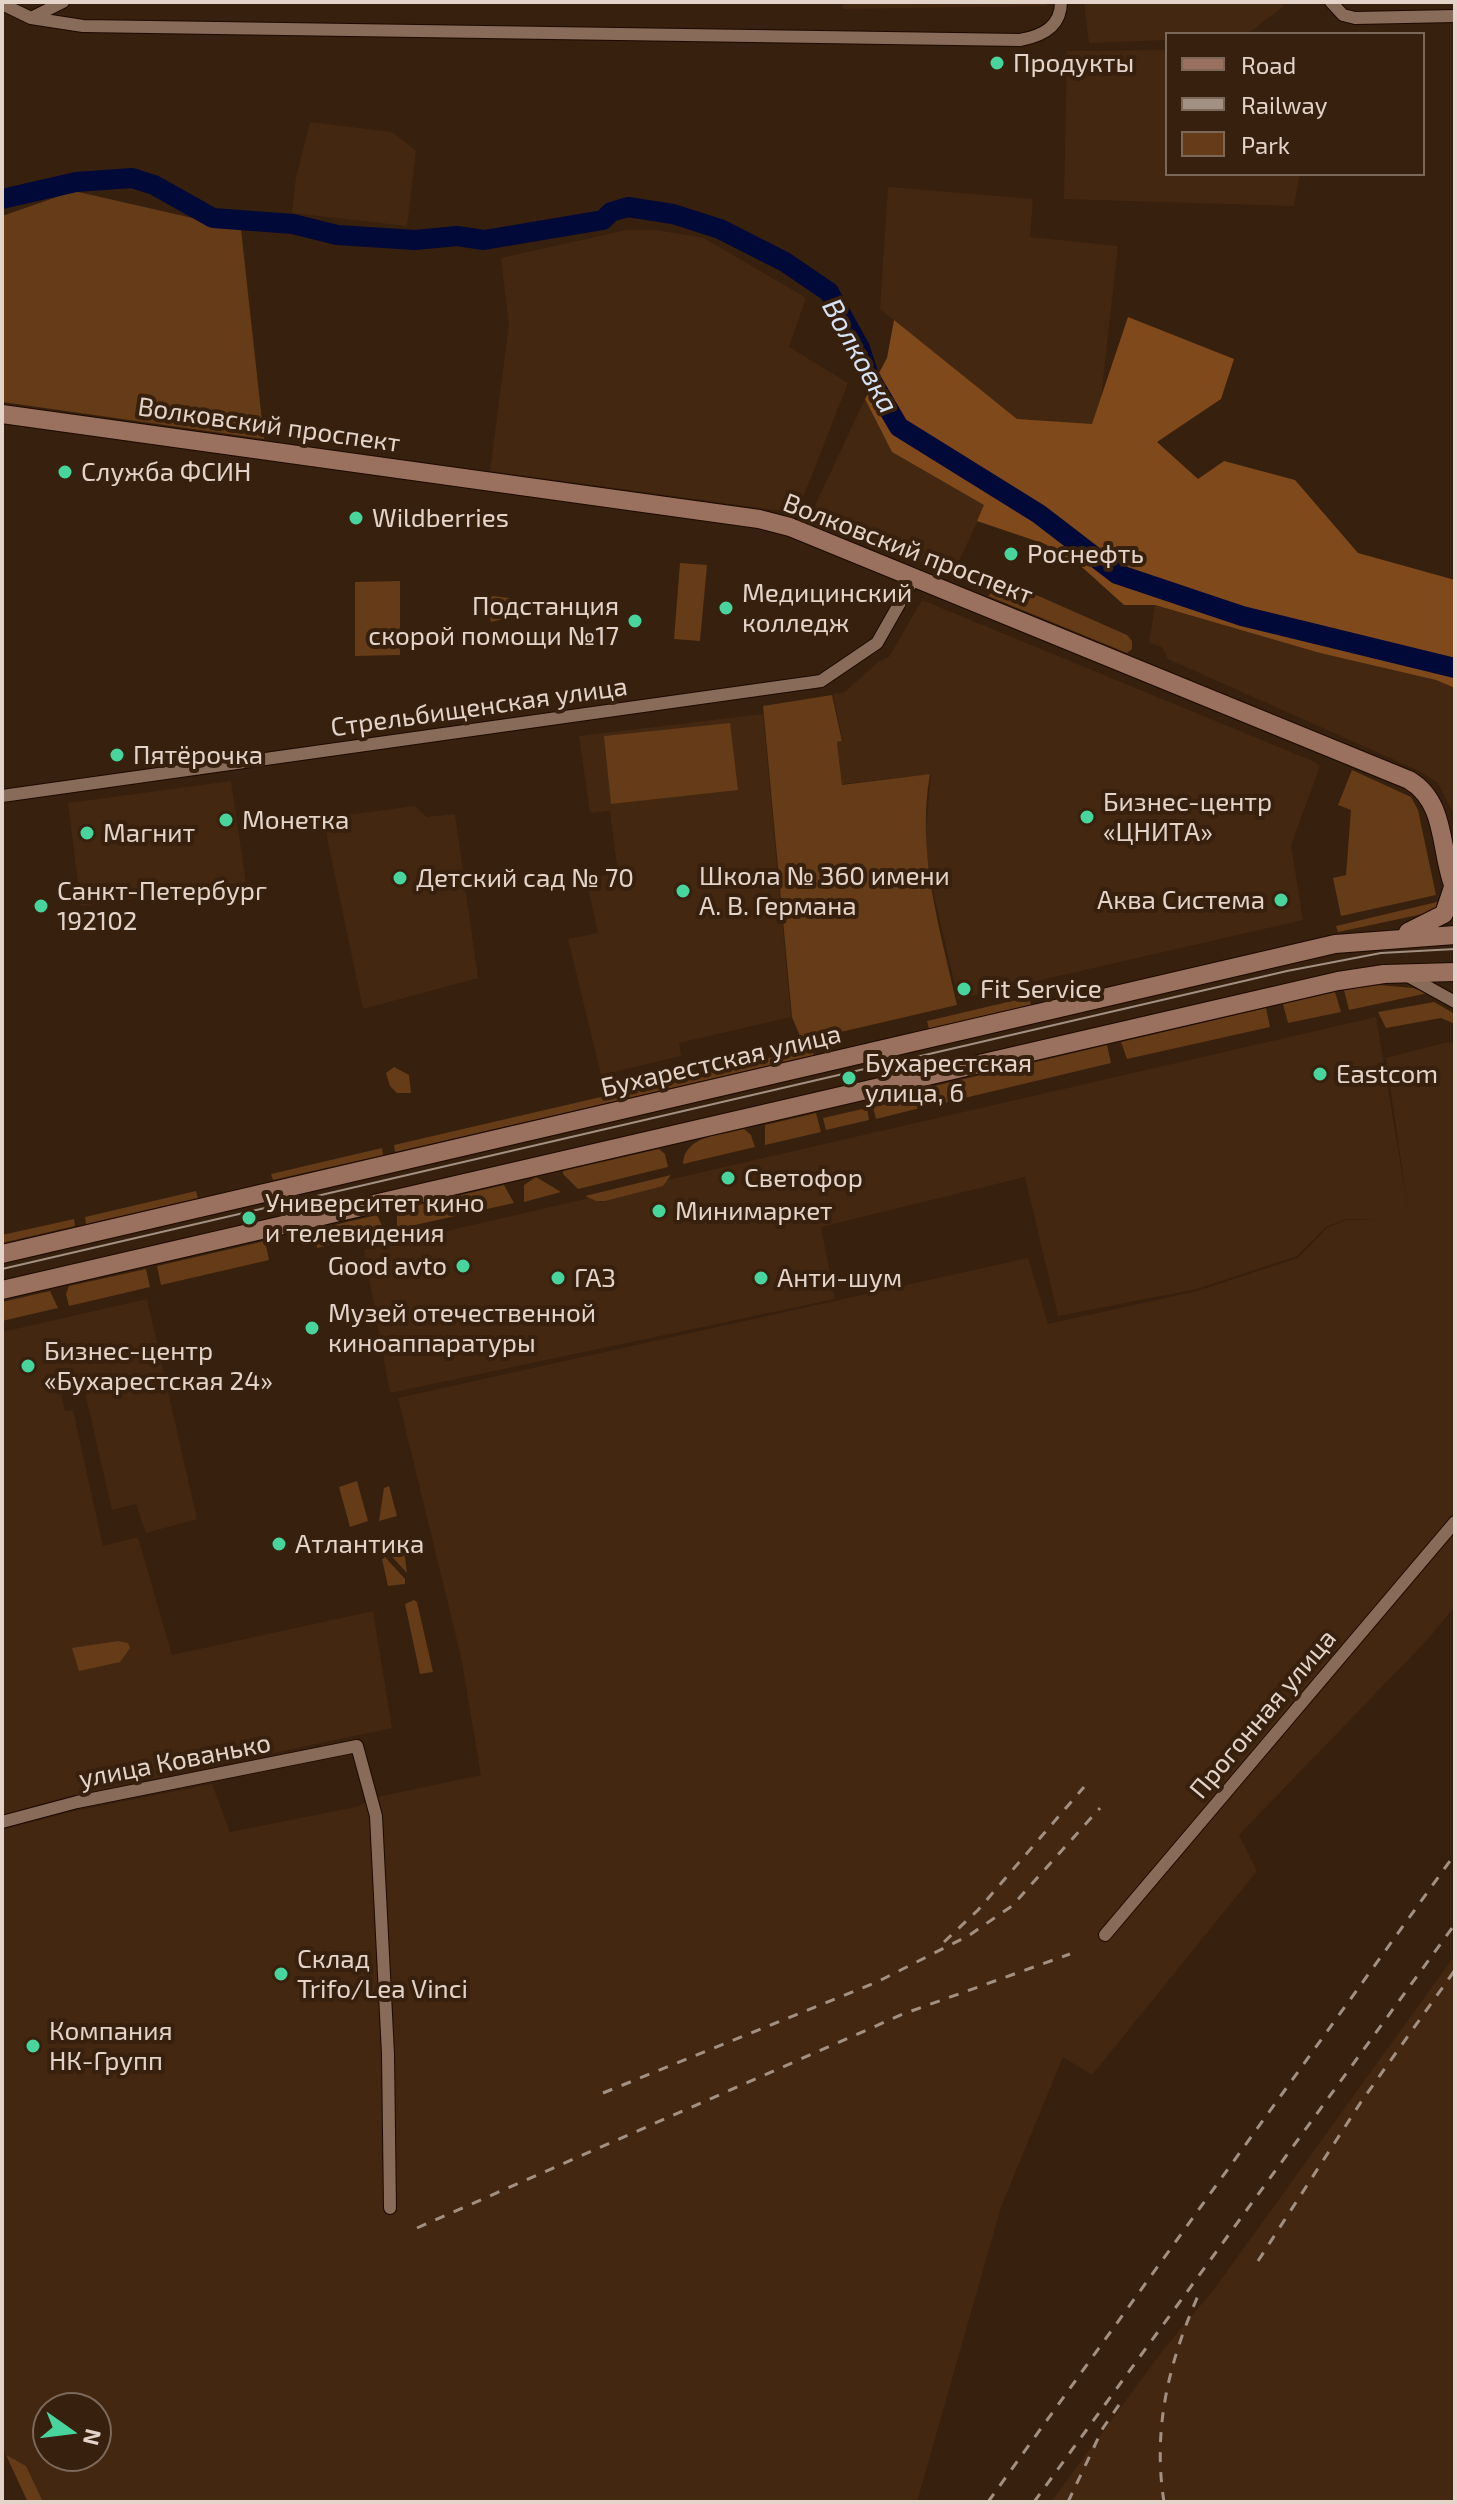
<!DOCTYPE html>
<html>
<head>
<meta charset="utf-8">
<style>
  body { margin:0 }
  #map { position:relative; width:1457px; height:2504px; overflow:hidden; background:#37200e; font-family:"Exo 2",sans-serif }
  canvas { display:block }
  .frame { position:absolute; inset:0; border:4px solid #e3d3c9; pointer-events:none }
  .legend { position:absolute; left:1165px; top:32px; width:260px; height:144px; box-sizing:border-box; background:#37200e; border:2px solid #7c6859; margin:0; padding:10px 14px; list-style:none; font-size:24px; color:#e3d3c9 }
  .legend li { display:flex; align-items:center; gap:16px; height:40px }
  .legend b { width:40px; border:2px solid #7c6859 }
  .north { position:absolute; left:32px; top:2392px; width:80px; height:80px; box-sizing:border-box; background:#37200e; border:2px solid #7c6859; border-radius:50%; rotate:104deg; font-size:22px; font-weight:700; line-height:32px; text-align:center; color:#e3d3c9 }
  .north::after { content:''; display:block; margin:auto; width:28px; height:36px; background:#47d49d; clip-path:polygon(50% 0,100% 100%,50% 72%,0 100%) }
</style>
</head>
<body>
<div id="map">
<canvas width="1457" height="2504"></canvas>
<div class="frame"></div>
<ul class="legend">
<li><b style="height:10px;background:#99715e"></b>Road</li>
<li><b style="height:10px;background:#a29083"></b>Railway</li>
<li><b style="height:22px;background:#653b18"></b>Park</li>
</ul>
<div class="north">N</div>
</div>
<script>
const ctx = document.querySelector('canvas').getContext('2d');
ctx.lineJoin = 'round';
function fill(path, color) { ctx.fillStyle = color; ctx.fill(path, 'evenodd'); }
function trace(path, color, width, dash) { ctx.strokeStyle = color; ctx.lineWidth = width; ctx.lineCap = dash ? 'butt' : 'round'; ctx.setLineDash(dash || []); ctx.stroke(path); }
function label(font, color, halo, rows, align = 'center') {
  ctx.font = font + ' "Exo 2",sans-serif'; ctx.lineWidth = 8; ctx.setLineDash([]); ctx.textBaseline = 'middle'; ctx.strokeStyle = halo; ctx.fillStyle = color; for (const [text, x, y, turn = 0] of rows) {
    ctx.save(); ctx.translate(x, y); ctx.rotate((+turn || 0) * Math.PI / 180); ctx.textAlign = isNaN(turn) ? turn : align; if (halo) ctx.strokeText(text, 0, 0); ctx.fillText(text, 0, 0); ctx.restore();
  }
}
fill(new Path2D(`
  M843,2H1047V6L843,9Z
  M1084,2H1283L1284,6L1247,34H1167V40L1089,43Z
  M1167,50V174H1300L1294,206L1064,199L1067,51Z
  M310,122L392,132L416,151L407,226L292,213L296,177Z
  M888,187L1033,199L1030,237L1118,246L1095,451L1017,419L880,309Z
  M626,230H656L704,238L806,298L789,347L848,383L797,513L490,471L509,324L501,258Z
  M865,399L892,452L985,505L958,563L945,572L810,516Z
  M922,600L1315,762L1320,766L1291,845L1303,920L958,999L932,886L925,842L931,774L842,784L837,742L843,741L833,694L845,692L878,662L889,657Z
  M1155,605L1320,653L1436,680L1455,688V816L1437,782L1417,770L1168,659L1162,647L1149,643Z
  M763,714L791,1017L679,1043L681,1056L601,1075L568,939L598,933L586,879L618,873L610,811L590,813L579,736Z
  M231,781L246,882L81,906L68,803Z
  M415,806L427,817L455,814L478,978L363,1009L324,823L331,817Z
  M1376,1017L1408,1209L1386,1058L1448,1042L1455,1045V1606L1428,1639L1239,1835L1257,1871L1092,2075L1063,2057L1001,2207L917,2502H27L2,2446V1830L70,1812L212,1784L230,1832L356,1807L378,1797L481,1775L461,1657L398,1398L1028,1258L1048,1324L1197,1291L1298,1258L1327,1228L1346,1220H1384L1346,1219L1326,1227L1297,1256L1197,1289L1058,1316L1025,1177L821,1227L835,1299L390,1393L364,1250ZM48,2408H96V2456H48Z
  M147,1299L197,1519L146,1533L136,1504L112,1510L83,1384L60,1389L65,1411L73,1410L103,1546L138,1537L172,1655L373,1611L392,1728L66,1797L2,1815V1332Z
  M1455,1955V2502H1051L1163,2350L1215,2288Z`), '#442711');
fill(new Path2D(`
  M74,191L241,229L264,439L2,402V216Z
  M680,563L707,565L700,641L674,639Z
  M400,581V655L355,656V582Z
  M1012,584L1019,588L1018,591L1025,590L1127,635L1132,641V649L1127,653L988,596L999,585Z
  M493,596L517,599L519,615L491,622L485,599Z
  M832,695L842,741L837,742L842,785L930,774C916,853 940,928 957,1005L802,1041L792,1017L763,706Z
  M730,723L738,790L611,804L604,736Z
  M1352,770L1411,797L1418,810L1436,895L1341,916L1333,878L1346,875L1351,810L1338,805Z
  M1437,902L1438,908L1432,912L1338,932L1336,926Z
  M1379,985L1413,988L1428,993L1349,1010L1344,990Z
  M1335,992L1341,1012L1288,1023L1283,1004Z
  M1029,997L1031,1005L929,1029L927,1021Z
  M1434,1002L1455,1014V1024L1441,1018L1386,1028L1378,1012Z
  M1266,1008L1270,1027L1127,1059L1121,1042Z
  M1107,1045L1111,1063L931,1106L926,1088Z
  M812,1048L814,1055L395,1152L394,1145Z
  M394,1067L409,1075L411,1093H397L390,1086L386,1073Z
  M922,1096L924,1107L876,1119L873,1107Z
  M867,1108L869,1120L826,1130L823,1118Z
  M816,1113L821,1132L765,1145V1125Z
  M744,1129L751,1135L755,1147L683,1164C684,1135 722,1135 744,1129Z
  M382,1148L383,1155L273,1180L271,1174Z
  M659,1149L665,1154L668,1167L578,1189L563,1174V1171Z
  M671,1175L663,1186L605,1201H596L585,1196Z
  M536,1177L561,1192L524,1202V1185Z
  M504,1185L514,1203L397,1229V1216L405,1208Z
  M196,1191L198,1198L86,1224L85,1217Z
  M377,1215L385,1232L317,1248L313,1230Z
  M74,1219L75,1226L2,1243V1235Z
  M265,1241L269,1260L161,1285L157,1266Z
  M146,1269L150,1287L69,1306L66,1294L69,1286Z
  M50,1291L58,1308L2,1321V1302Z
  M357,1481L368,1521L350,1527L339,1487Z
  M389,1486L397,1516L379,1521L384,1488Z
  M399,1541L403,1542L407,1573L384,1548Z
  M385,1557L405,1579V1584L388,1586L382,1559Z
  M414,1600L417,1602L433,1672L420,1674L405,1604Z
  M118,1641L128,1643L130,1648L120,1662L79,1671L72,1648Z
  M6,2455L26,2466L43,2502H28Z`), '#653b18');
fill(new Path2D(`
  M1128,317L1234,359L1221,399L1157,442L1198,479L1224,461L1295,480L1358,553L1455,580V688L1436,680L1320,653L1155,605H1124L1083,568L1045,544L977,521L984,505L892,452L865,399L887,358L894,320L1017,419L1092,424Z`), '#7f491c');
trace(new Path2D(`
  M2,199L76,182L132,178L154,185L213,218L293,224L337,235L415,240L457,236L484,240L603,220L611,212L628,207L673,214L720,229L785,262L829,292L860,348L869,376L899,427L1039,514L1117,574L1242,616L1455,668`), '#000937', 20);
const street = new Path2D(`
  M1331,2L1343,15L1355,18L1455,16
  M2,4L31,18L83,26L1020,40C1042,36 1061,27 1061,2
  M31,18L63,2
  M2,796L821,681L877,643L914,578
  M1408,976L1455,1002
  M2,1822L77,1802L357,1746L376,1816L388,2054L390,2208
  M1105,1935L1455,1522`);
const secondary = new Path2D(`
  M2,414L759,519L790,527L1409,780C1448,803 1439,853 1455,890
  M1408,932L1444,914L1453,887
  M2,1254L1335,944L1455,935
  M2,1290L1338,981L1384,974L1455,972`);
trace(street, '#1d0900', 14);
trace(secondary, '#1d0900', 20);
trace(street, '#886c59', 12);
trace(secondary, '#99715e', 18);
trace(new Path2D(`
  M2,1269L1287,971L1381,953L1455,949`), '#a29083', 2);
trace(new Path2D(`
  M944,1942L978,1910L1084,1787
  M603,2093L877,1982L968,1936L1012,1906L1100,1808
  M417,2228L903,2014L1070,1954
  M1258,2261L1361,2102L1455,1970
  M988,2502L1455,1854
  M1034,2502L1455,1924
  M1068,2502L1103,2428L1123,2399
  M1164,2502C1152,2426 1170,2358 1201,2289`), '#a29083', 3, [10, 10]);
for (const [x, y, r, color] of [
  [997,63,8,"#47d49d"],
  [65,472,8,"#47d49d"],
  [356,518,8,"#47d49d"],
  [1011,554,8,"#47d49d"],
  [726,608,8,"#47d49d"],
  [635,621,8,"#47d49d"],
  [117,755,8,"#47d49d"],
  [1087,817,8,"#47d49d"],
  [226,820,8,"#47d49d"],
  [87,833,8,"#47d49d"],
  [400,878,8,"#47d49d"],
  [683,891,8,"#47d49d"],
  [1281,900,8,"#47d49d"],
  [41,906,8,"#47d49d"],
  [964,989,8,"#47d49d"],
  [1320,1074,8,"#47d49d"],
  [849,1078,8,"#47d49d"],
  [728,1178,8,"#47d49d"],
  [659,1211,8,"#47d49d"],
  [249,1218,8,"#47d49d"],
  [463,1266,8,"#47d49d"],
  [558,1278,8,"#47d49d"],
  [761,1278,8,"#47d49d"],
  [312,1328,8,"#47d49d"],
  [28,1366,8,"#47d49d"],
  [279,1544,8,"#47d49d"],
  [281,1974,8,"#47d49d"],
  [33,2046,8,"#47d49d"]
]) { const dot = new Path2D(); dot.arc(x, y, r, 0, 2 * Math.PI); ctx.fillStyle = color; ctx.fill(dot); trace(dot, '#37200e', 3); }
label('26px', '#e3d3c9', '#37200e', [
  ["Продукты",1013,63],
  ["Служба ФСИН",81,472],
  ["Wildberries",372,518],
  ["Роснефть",1027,554],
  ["Медицинский",742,593],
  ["колледж",742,623],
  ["Подстанция",619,606,"right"],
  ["скорой помощи №17",619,636,"right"],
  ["Пятёрочка",133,755],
  ["Бизнес-центр",1103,802],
  ["«ЦНИТА»",1103,832],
  ["Монетка",242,820],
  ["Магнит",103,833],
  ["Школа № 360 имени",699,876],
  ["А. В. Германа",699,906],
  ["Детский сад № 70",416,878],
  ["Санкт-Петербург",57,891],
  ["192102",57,921],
  ["Аква Система",1265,900,"right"],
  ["Fit Service",980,989],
  ["Бухарестская",865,1063],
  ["улица, 6",865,1093],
  ["Eastcom",1336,1074],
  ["Светофор",744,1178],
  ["Университет кино",265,1203],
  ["и телевидения",265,1233],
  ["Минимаркет",675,1211],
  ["Good avto",447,1266,"right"],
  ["ГАЗ",574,1278],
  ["Анти-шум",777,1278],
  ["Музей отечественной",328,1313],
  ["киноаппаратуры",328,1343],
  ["Бизнес-центр",44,1351],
  ["«Бухарестская 24»",44,1381],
  ["Атлантика",295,1544],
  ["Склад",297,1959],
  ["Trifo/Lea Vinci",297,1989],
  ["Компания",49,2031],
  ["НК-Групп",49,2061]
], 'left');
label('26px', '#e3d3c9', '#37200e', [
  ["Волковский проспект",269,425,8],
  ["Волковский проспект",908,549,21],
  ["Стрельбищенская улица",479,707,-8],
  ["Бухарестская улица",721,1061,-13],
  ["Прогонная улица",1263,1714,-50],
  ["улица Кованько",175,1761,-11]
]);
label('italic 28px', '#d6e2f5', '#37200e', [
  ["Волковка",860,356,61]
]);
</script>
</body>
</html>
